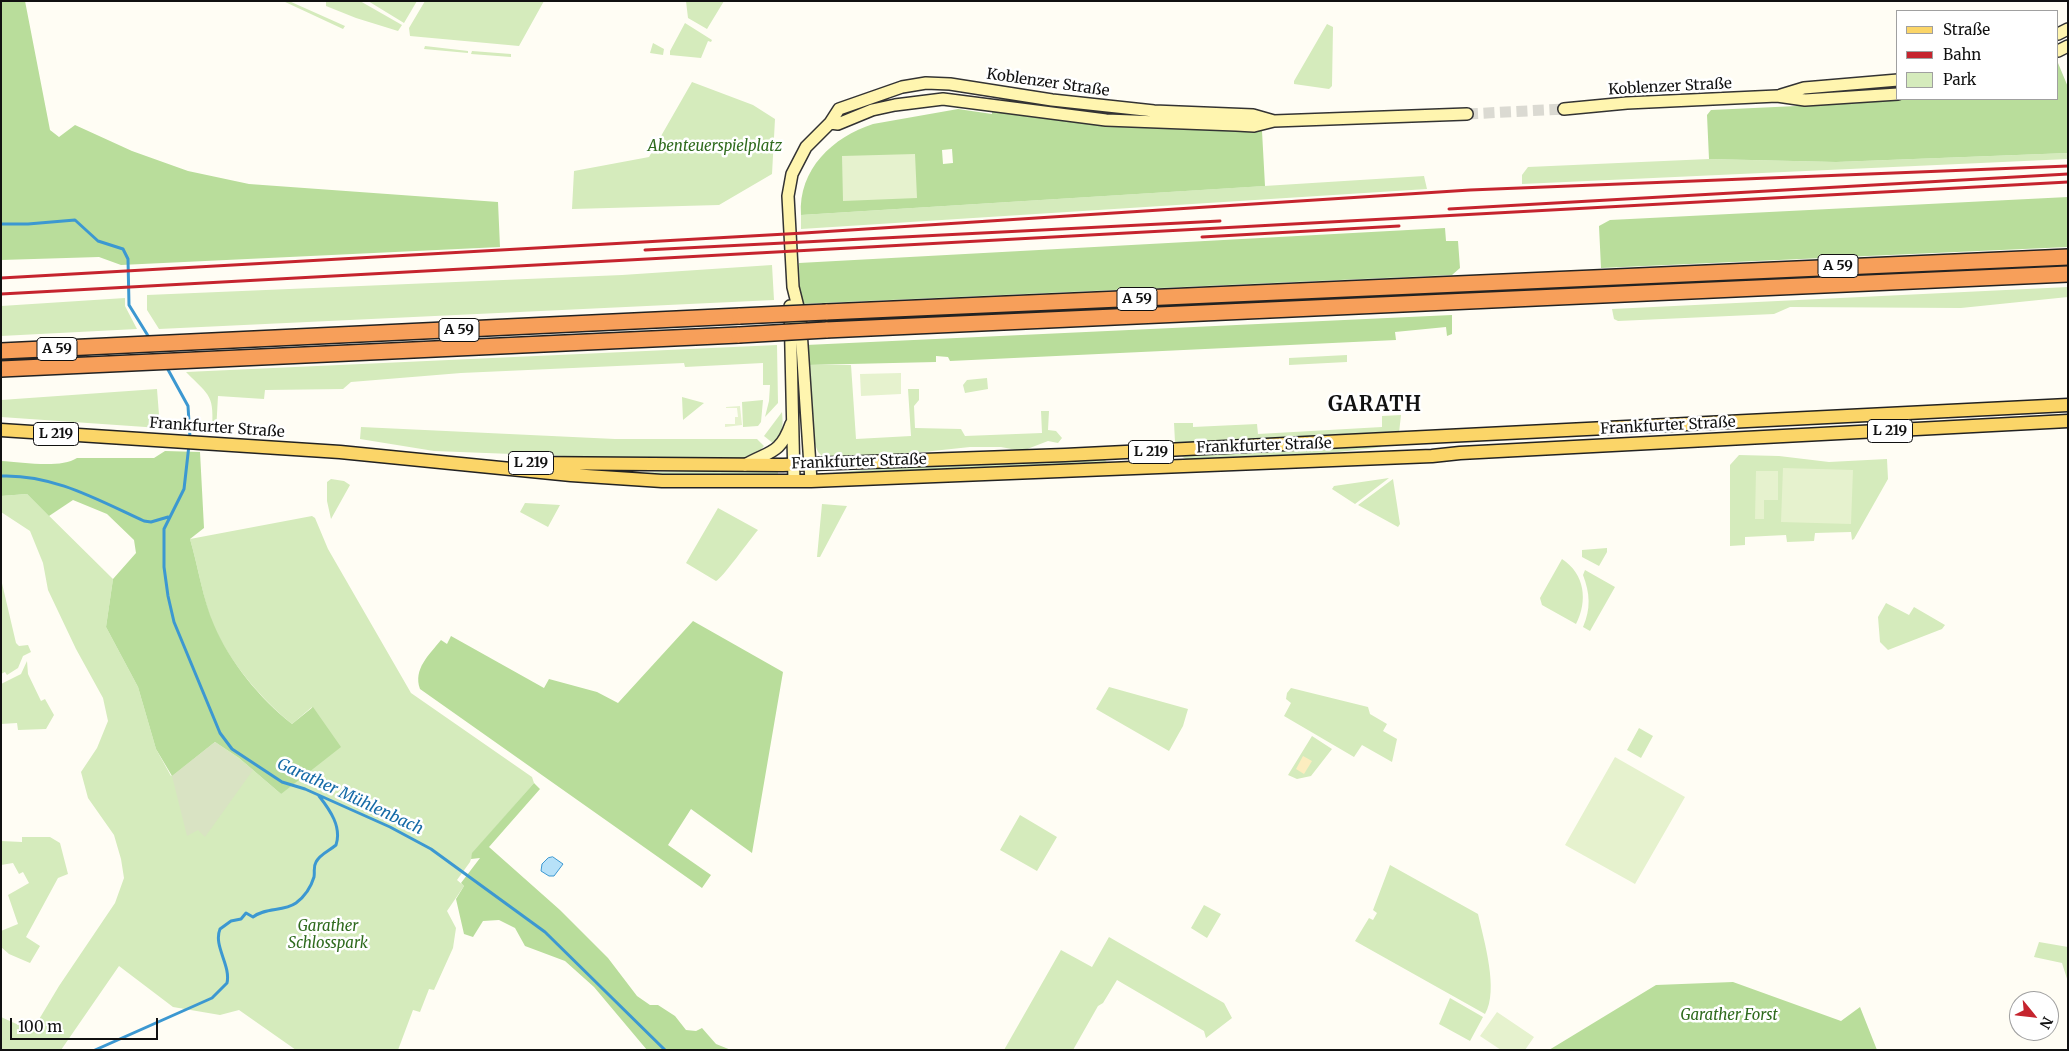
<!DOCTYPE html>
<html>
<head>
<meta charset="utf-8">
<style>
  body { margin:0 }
  #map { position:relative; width:2069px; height:1051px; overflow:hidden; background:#fffdf4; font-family:Merriweather,serif }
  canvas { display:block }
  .frame { position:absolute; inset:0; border:2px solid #111; pointer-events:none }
  .legend { position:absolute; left:1896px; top:10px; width:162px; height:90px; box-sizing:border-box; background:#fff; border:1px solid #a0a0a0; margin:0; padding:6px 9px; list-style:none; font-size:15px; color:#111 }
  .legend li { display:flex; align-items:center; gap:10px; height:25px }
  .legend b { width:25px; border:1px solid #a0a0a0 }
  .north { position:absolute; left:2009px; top:991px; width:50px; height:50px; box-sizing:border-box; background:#fff; border:1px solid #a0a0a0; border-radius:50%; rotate:119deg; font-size:14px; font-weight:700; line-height:20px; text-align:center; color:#111 }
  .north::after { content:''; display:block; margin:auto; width:18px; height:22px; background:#c5242e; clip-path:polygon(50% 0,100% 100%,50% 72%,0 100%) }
  .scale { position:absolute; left:10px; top:1018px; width:148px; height:22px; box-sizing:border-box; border:2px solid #111; border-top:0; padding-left:6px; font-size:15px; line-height:18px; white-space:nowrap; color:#111; -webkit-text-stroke:4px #fff; paint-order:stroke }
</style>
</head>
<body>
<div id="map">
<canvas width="2069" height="1051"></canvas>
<div class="frame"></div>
<ul class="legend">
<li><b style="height:6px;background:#fbd568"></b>Straße</li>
<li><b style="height:6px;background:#c5242e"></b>Bahn</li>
<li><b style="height:14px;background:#d5ebbc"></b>Park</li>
</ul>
<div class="north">N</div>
<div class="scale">100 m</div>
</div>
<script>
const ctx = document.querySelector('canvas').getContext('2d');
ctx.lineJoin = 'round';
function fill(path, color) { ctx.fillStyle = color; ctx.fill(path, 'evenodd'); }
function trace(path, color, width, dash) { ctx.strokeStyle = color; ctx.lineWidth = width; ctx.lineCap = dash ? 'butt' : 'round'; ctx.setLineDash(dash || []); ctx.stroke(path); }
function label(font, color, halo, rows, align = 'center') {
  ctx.font = font + ' Merriweather,serif'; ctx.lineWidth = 5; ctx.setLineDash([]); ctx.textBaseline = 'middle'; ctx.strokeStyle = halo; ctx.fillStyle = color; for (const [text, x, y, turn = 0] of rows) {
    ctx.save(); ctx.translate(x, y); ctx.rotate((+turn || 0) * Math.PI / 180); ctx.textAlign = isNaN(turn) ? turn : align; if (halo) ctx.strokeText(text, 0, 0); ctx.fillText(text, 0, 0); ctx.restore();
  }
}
fill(new Path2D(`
  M283,1H289L345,26L343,29Z
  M326,1H360L402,25L398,31L356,18L326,6Z
  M368,1H417L404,23Z
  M425,1H544L519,46L410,36L409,28Z
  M686,1H724L707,29L688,18Z
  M685,23L712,40L711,42L708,41L701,58L670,55V51Z
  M1327,24L1333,27L1332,86L1329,89L1294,84V81Z
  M653,43L664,49L663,55L650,53Z
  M425,46L468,51V53L424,49Z
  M472,51L511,54V57L471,54Z
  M692,82L753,105L775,119L772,174L719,205L572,209L574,171L649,157Z
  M2068,153V159L1522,184V175L1528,167L1709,159L1836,162Z
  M1424,176L1427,189L801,229V215Z
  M772,265L774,300L159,329L147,310V295L622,275Z
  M2068,287V297L1961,308L1790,307L1774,314L1618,321L1614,319L1612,309Z
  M125,298V306L137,329L1,336V306Z
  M777,345L778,403L765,417L769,401L770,385H763V363L685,367L684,363L461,373L351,382L343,389L265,390L264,399L218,396L216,432H212C214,395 211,397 186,372Z
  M1347,355V362L1289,365V358Z
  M807,365H851L856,439L911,436L908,389H919V400L914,406L915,428L961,429L965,436L1042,433L1041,411H1049L1048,430L1056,431L1062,438L1058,443L1048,441L1022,451L1001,447H970L867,458L822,456L818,452L814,442Z
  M987,378L988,389L965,393L963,385L967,380Z
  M157,389L160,428L1,417V400Z
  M682,397L704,403L683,420Z
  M763,400L761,422L758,426L743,427L742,402Z
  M782,412C783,425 784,433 774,444L764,436Z
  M1401,415L1399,433L1177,444L1175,442L1174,423H1193V427L1257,424L1258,434L1382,427V416Z
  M361,427L615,439H757L764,446L757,454L744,458H616L434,451L360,439Z
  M1375,446L1383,447L1312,455L1189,461L1181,456Z
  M1739,455L1779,456L1829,462L1887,459L1888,479L1854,539L1852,540L1851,532L1815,533L1814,541L1787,542L1786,535L1745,537V545L1730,546V465ZM1778,471V499L1764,500Z
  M1104,459L1109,464L831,473L895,467Z
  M778,469V474L656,476L620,473Z
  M1389,478L1355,504L1332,489L1334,486Z
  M331,479L344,481L350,485L331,519L327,501V482Z
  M1393,479L1400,524L1398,527L1358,505Z
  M27,494L113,579L106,627L138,687L156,749L171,776L215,742L239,758L281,794L312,707L292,724C262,700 229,661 213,625C203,599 198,566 190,539L312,516L315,518L328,549L411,693L532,777L534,783L473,853L470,862L457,880L464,886L447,911L456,928L453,948L434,990L429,989L420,1012L413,1010L398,1050H296L239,1010L220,1015L173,1007L119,966L61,1050H1V1017L32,1031L59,986L115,903L124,878L121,859L114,835L88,798L81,772L97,748L108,721L103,698L76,649L48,590L43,563L30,531L1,512V496Z
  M525,503L560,505L548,527L520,512Z
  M822,504L847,506L820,557H817Z
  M718,508L758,530C750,539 722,579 716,581L686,563Z
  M1607,548V552L1599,566L1582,557V550Z
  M1562,559C1585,574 1588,601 1576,624L1542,605L1540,598Z
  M1585,570L1615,587L1590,631L1583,627C1591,609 1590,593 1583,575Z
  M1,579L16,643L19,646L28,645L31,652L23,656L18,668L7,675L5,672L1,674Z
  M1886,603L1909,615L1914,607L1945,625L1942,629L1888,650L1880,642L1878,617Z
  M27,661L28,674L41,701L45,699L54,715L46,729L18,730L17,723L1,724V684L21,674Z
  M1109,687L1188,709L1183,726L1169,751L1096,709Z
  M1291,688L1368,707L1370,714L1387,724L1383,731L1397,739L1392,762L1362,745L1354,757L1284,716L1291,703L1286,699L1287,693Z
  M1639,728L1653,736L1641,758L1627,750Z
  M1312,736L1332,749L1311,776L1297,779L1288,775Z
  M1020,815L1057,837L1037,871L1000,850Z
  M22,837H50L60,843L68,874L58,878L26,937L40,946L30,963L9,954L1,947V931L18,924L8,895L29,883L23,872L19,874L13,863L1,865V841L22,842Z
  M1390,865L1478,914C1484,941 1499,990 1485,1014L1355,941L1369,918L1373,920L1377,913L1373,910Z
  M1204,905L1221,914L1207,938L1191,928Z
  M1109,937L1224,1003L1232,1018L1206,1038L1204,1031L1117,980L1103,1003L1098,1006L1073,1050H1004L1061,950L1092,967Z
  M2039,942L2068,947V982L2062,963L2034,957Z
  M1450,998L1483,1017L1470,1041L1439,1024Z`), '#d5ebbc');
fill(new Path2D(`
  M1,1H25L50,130L59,137L75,125L132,151L188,171L249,184L498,202L500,247L121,265L99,257L1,260Z
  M2058,63L2068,87V153L1836,162L1709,159L1707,115L1711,110L1861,103L1904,99H2058Z
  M958,109L992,114V111C1082,125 1171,131 1262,131L1265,186L801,215C798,169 833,137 873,124ZM952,149L953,163L943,164L942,150Z
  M2068,197V247L1601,268L1599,226L1610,220Z
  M1445,228L1446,241H1458L1460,268L1452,275L800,304L799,263Z
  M1452,315V334L1447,336L1446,327L1395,332L1396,340L950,361L948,357L936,356V362L807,365L806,345Z
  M165,451L200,452L204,528L190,539C198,566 203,600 214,625C229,661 261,700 292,724L313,707L341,747L281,794L239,758L215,742L172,776L156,749L138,687L106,627L113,579L136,553L134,540L107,514L73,500L49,516L27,494L1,496V461C22,462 60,469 77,458H154Z
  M693,621L783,672L752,853L691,809L668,845L711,875L702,888L420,689C413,669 429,655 441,640L447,644L451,636L544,688L549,679L597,692L618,703Z
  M534,783L540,789L489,847L560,910L608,958L637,996L650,1005H658L675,1016L686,1030L696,1031L702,1028L716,1044L731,1050H647L594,987L565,961L525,946L515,928L499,920L483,921L473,937L464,934L456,899L464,886L461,883L480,858L471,859L472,853Z
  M1733,982L1841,1021L1860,1007L1877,1050H1549L1656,985Z`), '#b9dd9b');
fill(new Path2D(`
  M1303,756L1312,761L1304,774L1296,769Z`), '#fcedbf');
fill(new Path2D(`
  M215,742L253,770L205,837L198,830L187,836L172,776Z`), '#d9e3c3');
fill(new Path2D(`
  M915,154L917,198L843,201L842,156Z
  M901,373V394L861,396L860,374Z
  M740,406L742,425L725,427V424H735V417H738L737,408H726V407Z
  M1783,468L1853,470L1851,524L1781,522Z
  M1756,471H1778V500H1764V519H1755Z
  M1615,757L1685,797L1635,884L1565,845Z
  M1497,1012L1534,1037L1525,1050H1501L1480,1036Z`), '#e6f2ce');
const water = new Path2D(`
  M553,857L563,864L554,876H549L541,871L542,864L548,858Z`);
fill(water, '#b7e1f8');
trace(water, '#3c98d1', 1);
trace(new Path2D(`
  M1,224H28L75,220L98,241L123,249L128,259L129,305L150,339
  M166,366L188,406L190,438
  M189,445L184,489L164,529V567L168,596L174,622L220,733L232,749L282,782L305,789L390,827L431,849L545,932L665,1050
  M1,476C53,474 98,500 144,521L151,522L168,517
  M95,1050L212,998L227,983C231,965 213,946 220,929L231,921L241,919L246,913L253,917C266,907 283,912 296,903C304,897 311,887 314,877C315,872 313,867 316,862C320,854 329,851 336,845C342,827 330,810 319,796`), '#3c98d1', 3);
trace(new Path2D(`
  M1467,114L1564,109`), '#dbdad2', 11, [11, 5.5]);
const secondary = new Path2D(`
  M2058,34L2068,29
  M2058,51L2068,46
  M1781,95L1804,88L1898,80
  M1564,109L1627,103L1777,96L1805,100L1898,94
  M830,123L838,124L872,110L895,105L943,99L1106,120L1236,125L1254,126L1274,121L1467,114
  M790,306L794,481
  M745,465C769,451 780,455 791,424
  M811,481L800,315L793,287L788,196L792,174L806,147L830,123L839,109L902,87L926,83L950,84L1052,100L1154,111L1253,115L1274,121`);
const primary = new Path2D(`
  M1,430L340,452L571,475L662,481H811L1432,456L1460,453L2068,421
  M521,463L783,465L1065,455L2068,405`);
const highway = new Path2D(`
  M826,312L2068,257
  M826,330L2068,274
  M1,351L740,316
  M1,369L739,335`);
trace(secondary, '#333', 14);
trace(primary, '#222', 15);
trace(highway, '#222', 18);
trace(secondary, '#fff5af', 11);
trace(primary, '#fbd568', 12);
trace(highway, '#f79f5a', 15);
trace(new Path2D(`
  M1449,209L2068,174
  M1202,237L1399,226
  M645,250L1220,221
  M1,278L804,233L1470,190L2068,166
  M1,294L2068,182`), '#c5242e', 3);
const highwayBridge = new Path2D(`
  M740,316L826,312
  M739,335L826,330`);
trace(highwayBridge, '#222', 18, []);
trace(highwayBridge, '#f79f5a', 15);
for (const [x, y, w] of [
  [1838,266,40],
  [1137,299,40],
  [459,330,40],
  [57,349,40],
  [1890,431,45],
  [56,434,45],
  [1151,452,45],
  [531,463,45]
]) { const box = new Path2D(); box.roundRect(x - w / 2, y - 11.5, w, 23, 4); ctx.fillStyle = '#fff'; ctx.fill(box); trace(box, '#111', 1); }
label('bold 14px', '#111', null, [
  ["A 59",1838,266],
  ["A 59",1137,299],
  ["A 59",459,330],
  ["A 59",57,349],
  ["L 219",1890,431],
  ["L 219",56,434],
  ["L 219",1151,452],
  ["L 219",531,463]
]);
label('15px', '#111', '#fff', [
  ["Koblenzer Straße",1048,83,8],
  ["Koblenzer Straße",1670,87,-3],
  ["Frankfurter Straße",1668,426,-3],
  ["Frankfurter Straße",217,428,4],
  ["Frankfurter Straße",1264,446,-2],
  ["Frankfurter Straße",859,462,-2]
]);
label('italic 15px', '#2f6b1e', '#fff', [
  ["Abenteuerspielplatz",715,147],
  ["Garather",328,927],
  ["Schlosspark",328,944],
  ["Garather Forst",1729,1016]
]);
label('italic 16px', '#156aa7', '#fff', [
  ["Garather Mühlenbach",350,797,25]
]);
ctx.letterSpacing = '1px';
label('bold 20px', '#111', '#fff', [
  ["GARATH",1375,405]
]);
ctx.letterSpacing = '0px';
</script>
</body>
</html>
